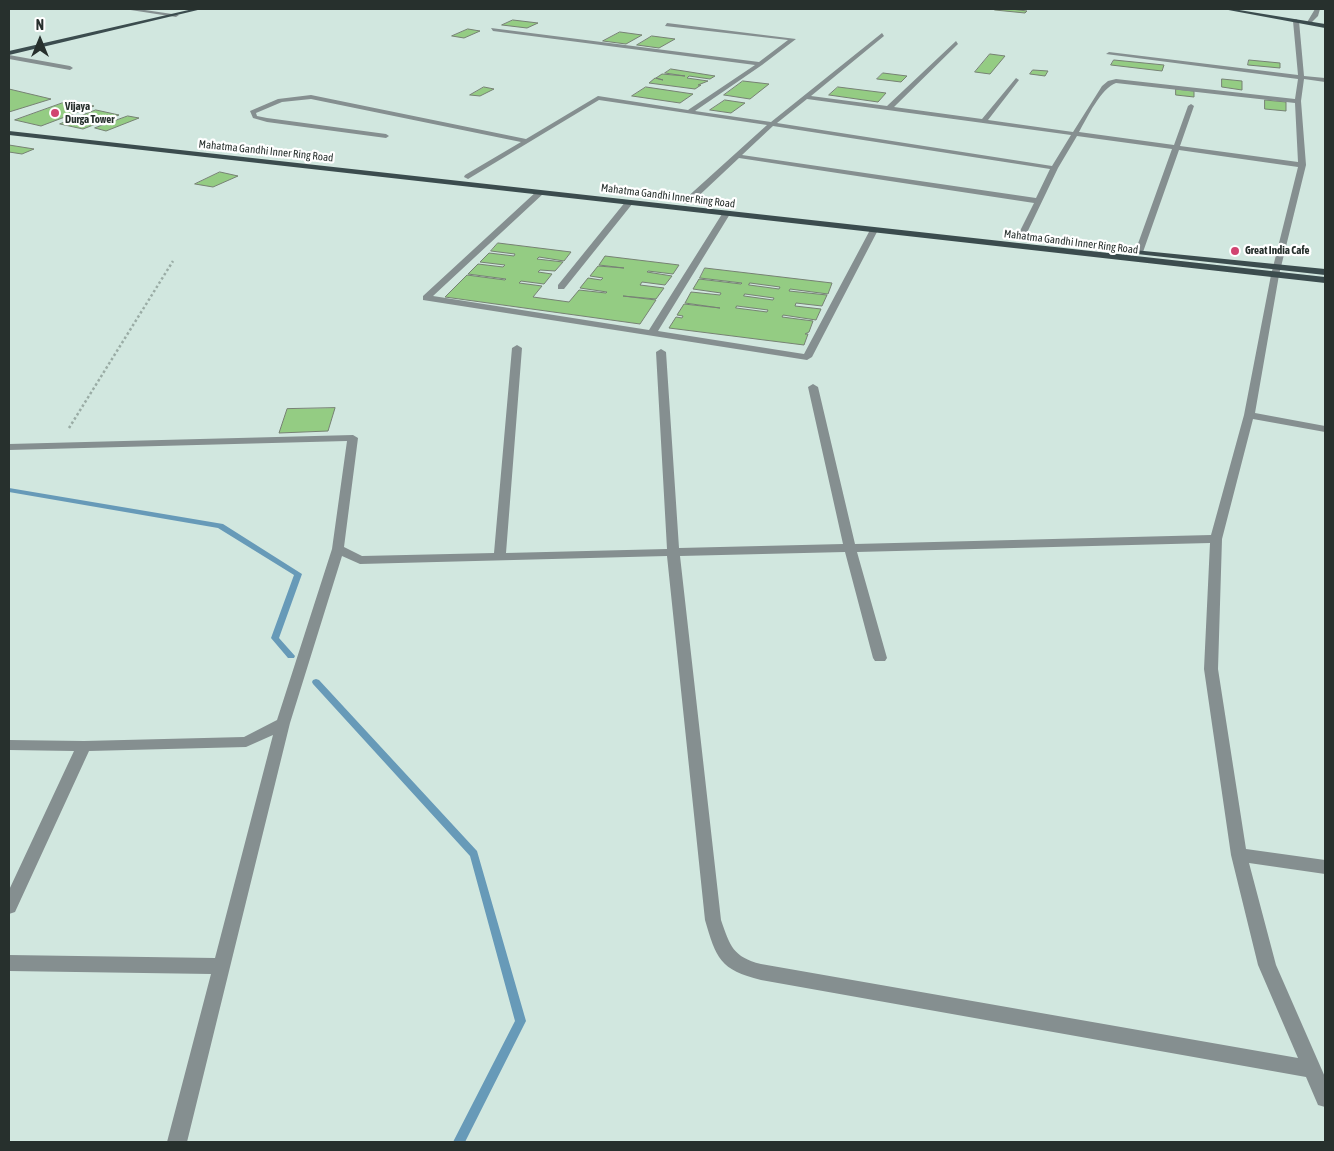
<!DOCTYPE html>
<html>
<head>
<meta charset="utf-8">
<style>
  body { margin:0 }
  #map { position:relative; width:1334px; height:1151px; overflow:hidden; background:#d1e7df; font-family:"Asap Condensed",sans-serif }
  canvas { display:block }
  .frame { position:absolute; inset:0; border:10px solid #27302d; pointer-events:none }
  .north { position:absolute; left:15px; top:15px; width:50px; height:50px; -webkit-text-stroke:4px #fff; paint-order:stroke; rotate:0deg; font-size:14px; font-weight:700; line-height:20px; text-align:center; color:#27302d }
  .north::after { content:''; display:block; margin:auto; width:18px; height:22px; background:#27302d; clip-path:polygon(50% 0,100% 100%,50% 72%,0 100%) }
</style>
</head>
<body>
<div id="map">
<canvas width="1334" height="1151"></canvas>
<div class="frame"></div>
<div class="north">N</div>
</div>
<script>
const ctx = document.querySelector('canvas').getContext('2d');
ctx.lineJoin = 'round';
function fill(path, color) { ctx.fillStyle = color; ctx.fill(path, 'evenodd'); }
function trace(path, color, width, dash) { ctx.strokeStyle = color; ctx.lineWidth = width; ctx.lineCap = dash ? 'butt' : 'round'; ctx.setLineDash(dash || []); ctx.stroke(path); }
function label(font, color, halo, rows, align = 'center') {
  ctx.font = font + ' "Asap Condensed",sans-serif'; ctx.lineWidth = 4.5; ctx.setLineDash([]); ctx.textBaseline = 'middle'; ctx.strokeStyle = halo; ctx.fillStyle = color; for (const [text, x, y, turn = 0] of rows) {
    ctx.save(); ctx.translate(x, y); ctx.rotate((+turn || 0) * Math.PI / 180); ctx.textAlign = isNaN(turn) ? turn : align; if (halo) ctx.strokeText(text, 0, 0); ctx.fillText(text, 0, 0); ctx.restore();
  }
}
fill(new Path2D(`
  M9,488L223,524L302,574L279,638L295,656L294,658H288L271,638L294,575L218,528L9,492Z
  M316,679L319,680L477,851L526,1021L465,1142H453L515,1021L470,856L313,684L312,682L313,680Z`), '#679ab8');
const building = new Path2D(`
  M997,9H1011L1027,11L1025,13L995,10Z
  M513,20L538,23L527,28L502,25Z
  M468,29L480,31L464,38L452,36Z
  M620,32L642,35L626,44L603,41Z
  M652,36L675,39L659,48L637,45Z
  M990,54L1005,56L990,74L975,72Z
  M1114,60L1164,65L1162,71L1111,65Z
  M1249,60L1280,63V68L1248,65Z
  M671,69L715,76L710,79L689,76L687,78L708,81L698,85H701L695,89L649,83L655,78L663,80L656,78L662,74L685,76L665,73Z
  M1033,70L1048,71L1045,76L1030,74Z
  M883,73L907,76L901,82L877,79Z
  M1222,79L1242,81V90L1222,87Z
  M743,81L769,84L750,99L724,95Z
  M484,87L494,89L480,96L470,95Z
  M646,87L693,94L680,103L632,96Z
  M838,87L886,93L878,102L829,95Z
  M9,89L51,99L9,112Z
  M1176,89L1194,91V97L1176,95Z
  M725,100L745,103L731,113L710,110Z
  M1265,100L1286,102V111L1265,109Z
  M68,101L94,106L41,126L15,120Z
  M96,110L119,115L83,129L60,124Z
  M128,116L139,118L106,131L95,128Z
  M9,145L34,149L22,154L9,152Z
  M220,172L238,176L213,187L195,184Z
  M498,243L571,252L564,261L539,257L537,259L563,262L555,271L540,270L538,272L552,274L544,284L521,281L519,283L542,286L533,297L569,302L579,290L606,293L607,292L580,288L588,278L601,280L603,278L590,276L598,266L624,268L599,265L605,256L679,265L673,274L648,271L647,272L672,276L665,285L642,282L640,285L664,288L656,299L623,296L656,300L640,324L445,297L467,275L505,280L506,279L468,274L478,264L503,267L505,265L480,262L489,253L514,256L515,254L491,251Z
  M705,268L832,283L828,294L790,289L789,291L827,295L822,306L796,303L795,306L821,309L816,320L783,315L782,317L813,321L809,332L805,334H808L804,345L669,328L676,317L682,318L683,316L677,315L684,304L720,308L685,303L691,292L720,295L721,293L693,289L699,279L741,284L742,283L700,278ZM750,283L780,287L779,289L749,285ZM745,294L774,298L773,300L744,296ZM737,306L768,310L767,312L736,308Z
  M335,408L328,431L279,433L287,409Z`);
fill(building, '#94cc83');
trace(building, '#768173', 1);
trace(new Path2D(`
  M69,428L173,261`), '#9aaca5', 2.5, [2.5, 2.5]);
fill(new Path2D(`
  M124,9H138L179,15L176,17Z
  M1315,9H1320L1318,16L1310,24H1306Z
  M1296,19L1299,21L1304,76L1325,78V82L1304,79L1301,101L1306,165L1279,275L1255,413L1325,426V432L1253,419L1222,539L1218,669L1246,849L1325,860V874L1249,863L1276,965L1325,1077V1107L1318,1105L1306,1077L761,980C720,970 716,958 705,920L667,556L360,564L342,556L290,723L187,1142H167L211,974L9,971V955L215,958L273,735L246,747L89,751L15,912L9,914V890L74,751L9,750V740L84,741L244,737L277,720L332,549L347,441L9,450V444L353,435L358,438L344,547L362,556L494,553L512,348L517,345L522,348L506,553L667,549L656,352L661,349L666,352L679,548L843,544L808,387L813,384L818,387L855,544L1211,535L1244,415L1271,275L1298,167L1179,150L1143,252L1139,254L1135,252L1172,149L1077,136L1058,168L1024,239L1020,241L1016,239L1034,203L739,158L690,204H684V200L767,125L599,100L468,179L464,177L465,175L521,142L311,99L282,102L256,113L257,116L267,118L386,134L389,136L386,138L267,122L253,118L250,111L278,99L311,95L526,139L598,96L688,110L755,65L493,31L491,28L759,62L788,40L665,26L667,23L796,39L762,65L695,111L771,122L882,33L884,36L811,96L887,106L956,41L958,44L894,107L982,119L1016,78L1019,80L988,120L1073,132L1102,86L1108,81L1116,79L1295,99L1298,79L1106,54L1109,52L1298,75L1293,21ZM1116,83L1295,103L1298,162L1180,146L1194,106L1191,104L1188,106L1174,145L1079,132C1087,118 1101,88 1116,83ZM807,99L1071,135L1052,166L777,123ZM773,126L1050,169L1036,198L742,155ZM1210,543L1204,669L1231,855L1258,965L1298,1058L761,964C733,957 730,946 721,920L680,556L845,552L873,658L875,661H885L887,658L857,552Z
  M9,55L70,66L73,68L70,70L9,59Z
  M537,191L544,193L433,296L649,330L722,214L726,212L730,214L658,331L804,354L870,230L874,228L878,230L812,357L807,360L423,300V296Z
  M626,201L633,203L564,289H558V285Z`), '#858f90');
fill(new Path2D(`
  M193,9H202L9,55V51Z
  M1223,9H1233L1325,24V28Z
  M9,131L1325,277V283L9,135Z
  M1134,250L1325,269V275L1137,254H1134Z`), '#3b4c4e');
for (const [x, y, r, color] of [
  [55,113,5,"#d14470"],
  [1235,251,5,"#d14470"]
]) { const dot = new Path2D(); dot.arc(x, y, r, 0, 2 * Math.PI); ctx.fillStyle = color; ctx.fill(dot); trace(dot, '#fff', 2); }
label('bold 11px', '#27302d', '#fff', [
  ["Vijaya",65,107],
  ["Durga Tower",65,120],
  ["Great India Cafe",1245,251]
], 'left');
label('11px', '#27302d', '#fff', [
  ["Mahatma Gandhi Inner Ring Road",266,151,6],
  ["Mahatma Gandhi Inner Ring Road",668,196,7],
  ["Mahatma Gandhi Inner Ring Road",1071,242,7]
]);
</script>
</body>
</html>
